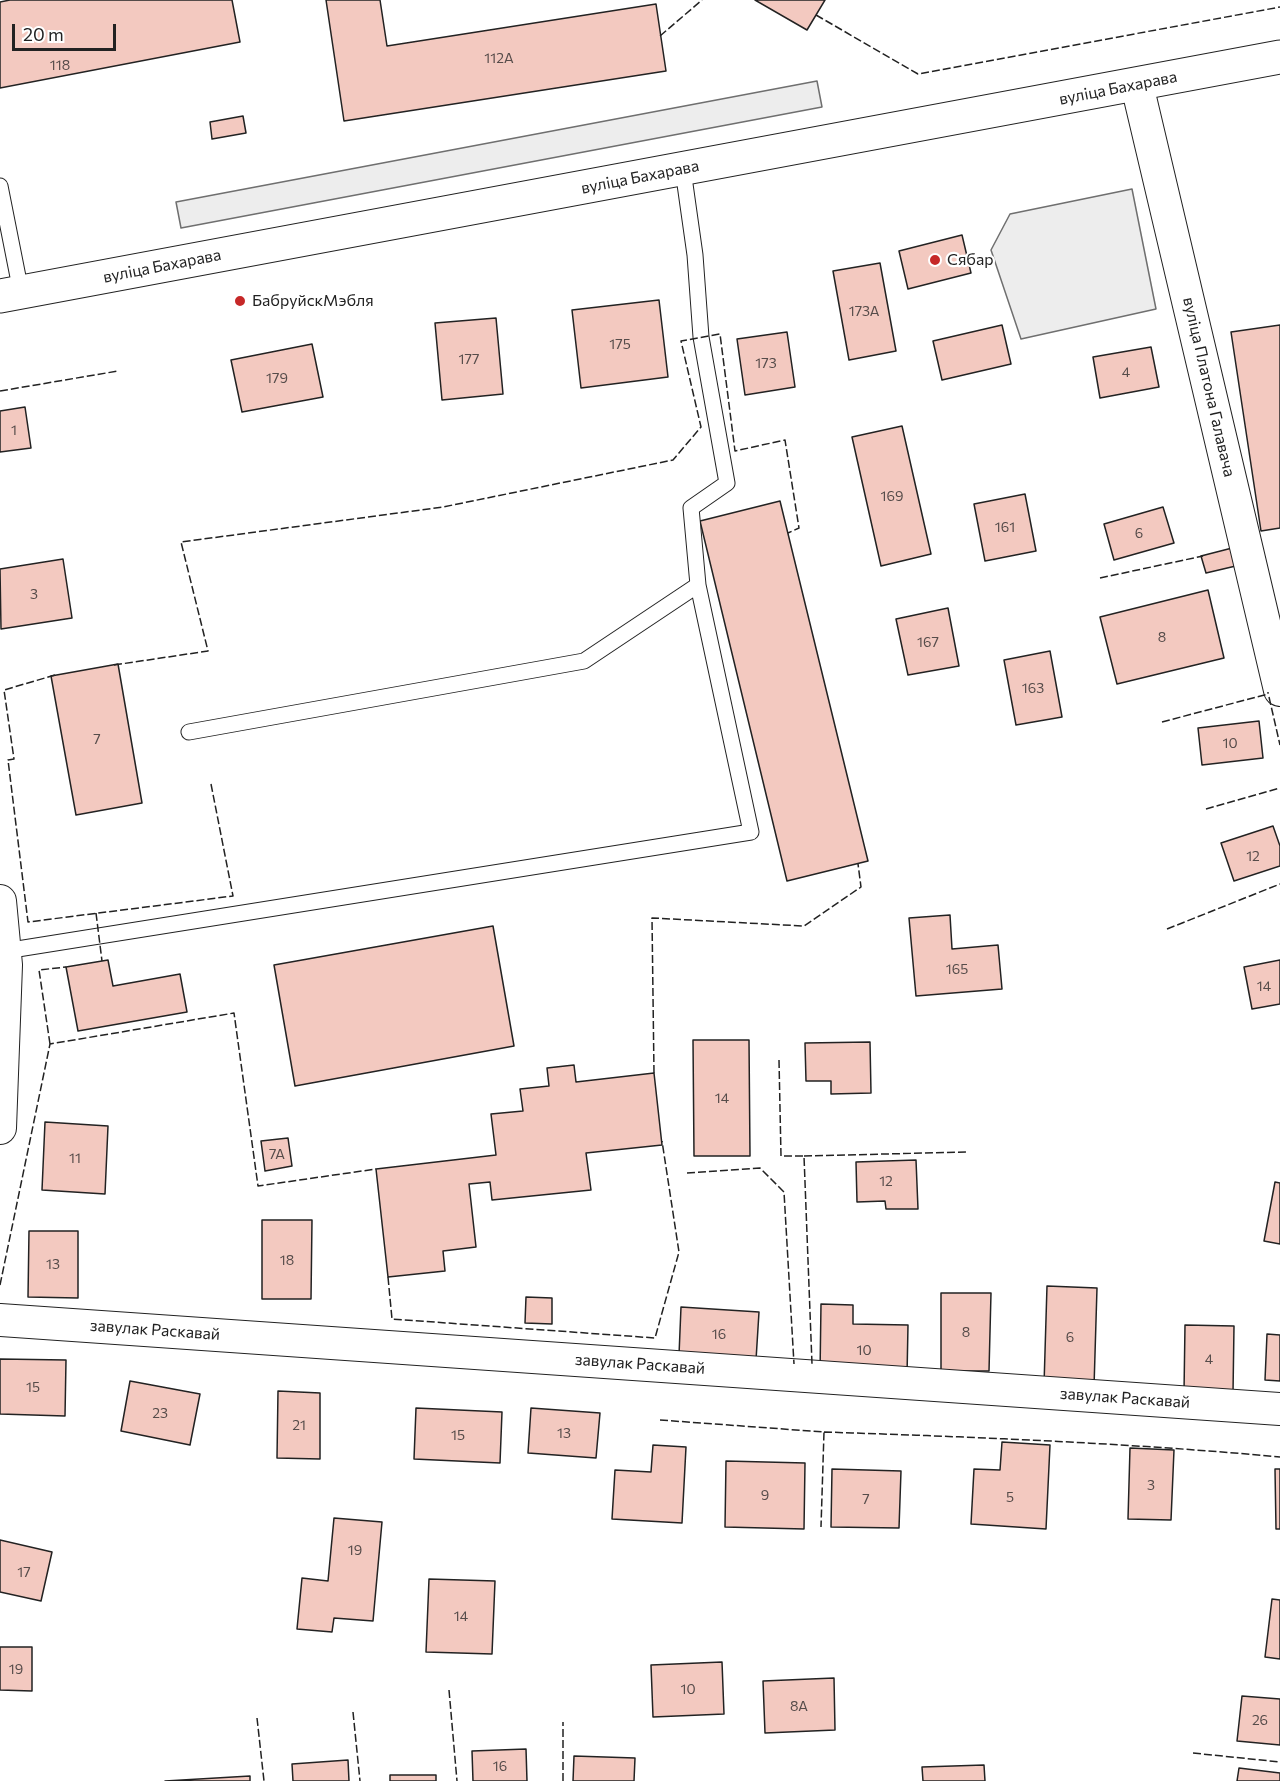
<!DOCTYPE html>
<html>
<head>
<meta charset="utf-8">
<style>
  body { margin:0 }
  #map { position:relative; width:1280px; height:1781px; overflow:hidden; background:#fff; font-family:Commissioner,sans-serif }
  canvas { display:block }
  .scale { position:absolute; left:12px; top:24px; width:104px; height:27px; box-sizing:border-box; border:3px solid #222; border-top:0; padding-left:8px; font-size:18px; line-height:21px; white-space:nowrap; color:#222; -webkit-text-stroke:4px #fff; paint-order:stroke }
</style>
</head>
<body>
<div id="map">
<canvas width="1280" height="1781"></canvas>
<div class="scale">20 m</div>
</div>
<script>
const ctx = document.querySelector('canvas').getContext('2d');
ctx.lineJoin = 'round';
function fill(path, color) { ctx.fillStyle = color; ctx.fill(path, 'evenodd'); }
function trace(path, color, width, dash) { ctx.strokeStyle = color; ctx.lineWidth = width; ctx.lineCap = dash ? 'butt' : 'round'; ctx.setLineDash(dash || []); ctx.stroke(path); }
function label(font, color, halo, rows, align = 'center') {
  ctx.font = font + ' Commissioner,sans-serif'; ctx.lineWidth = 4.5; ctx.setLineDash([]); ctx.textBaseline = 'middle'; ctx.strokeStyle = halo; ctx.fillStyle = color; for (const [text, x, y, turn = 0] of rows) {
    ctx.save(); ctx.translate(x, y); ctx.rotate((+turn || 0) * Math.PI / 180); ctx.textAlign = isNaN(turn) ? turn : align; if (halo) ctx.strokeText(text, 0, 0); ctx.fillText(text, 0, 0); ctx.restore();
  }
}
const parking = new Path2D(`
  M817,81L822,107L181,228L176,202Z
  M1132,189L1156,309L1021,339L991,250L1010,214Z`);
fill(parking, '#ededed');
trace(parking, '#6f6f6f', 1.5);
const building = new Path2D(`
  M10,0H232L240,42L0,88V2Z
  M326,0H380L387,46L656,4L666,71L344,121Z
  M755,0H825L807,30Z
  M243,116L246,133L212,139L210,122Z
  M962,235L971,273L908,289L899,251Z
  M880,263L896,351L849,360L833,271Z
  M659,300L668,377L581,388L572,310Z
  M496,318L503,394L442,400L435,323Z
  M1002,325L1011,364L942,380L933,341Z
  M1280,325V528L1261,531L1231,332Z
  M787,332L795,387L745,395L737,339Z
  M312,344L323,397L242,412L231,360Z
  M1151,347L1159,387L1100,398L1093,357Z
  M25,407L31,448L0,452V411Z
  M902,426L931,554L881,566L852,437Z
  M1025,494L1036,551L985,561L974,504Z
  M780,501L868,861L787,881L700,521Z
  M1163,507L1174,543L1114,560L1104,524Z
  M1236,547L1240,565L1206,573L1201,556Z
  M63,559L72,618L1,629L0,569Z
  M1208,590L1224,658L1117,684L1100,617Z
  M948,608L959,666L908,675L896,619Z
  M1050,651L1062,717L1016,725L1004,660Z
  M118,664L142,803L76,815L51,676Z
  M1259,721L1263,758L1202,765L1198,728Z
  M1273,826L1280,846V866L1234,881L1221,843Z
  M950,915L952,949L998,945L1002,989L916,996L909,918Z
  M493,926L514,1046L295,1086L274,965Z
  M108,960L113,986L180,974L187,1012L78,1031L66,967Z
  M1280,960V1004L1252,1009L1244,967Z
  M693,1040H749L750,1156H694Z
  M870,1042L871,1093L831,1094V1081H806L805,1043Z
  M574,1065L576,1082L654,1073L662,1145L586,1153L591,1190L492,1200L490,1182L469,1184L476,1247L443,1251L445,1271L388,1277L376,1169L496,1155L491,1114L523,1111L520,1089L549,1086L547,1068Z
  M45,1122L108,1126L105,1194L42,1190Z
  M288,1138L292,1166L265,1171L261,1141Z
  M916,1160L918,1209H886L885,1201L857,1202L856,1162Z
  M1275,1182L1280,1183V1244L1264,1241Z
  M262,1220H312L311,1299H262Z
  M29,1231H78V1298L28,1297Z
  M1047,1286L1097,1288L1094,1387L1044,1385Z
  M941,1293H991L989,1371H941Z
  M526,1297L552,1298V1324L525,1323Z
  M821,1304L853,1305V1324L908,1325L907,1376L820,1374Z
  M681,1307L759,1312L756,1360L679,1355Z
  M1185,1325L1234,1326L1233,1393L1184,1392Z
  M1267,1334L1280,1335V1381L1265,1380Z
  M0,1359L66,1360L65,1416L0,1414Z
  M130,1381L200,1394L190,1445L121,1431Z
  M278,1391L320,1393V1459L277,1458Z
  M416,1408L502,1412L500,1463L414,1459Z
  M531,1408L600,1413L596,1458L528,1453Z
  M1002,1442L1050,1445L1046,1529L971,1524L974,1469L1000,1470Z
  M653,1445L686,1447L682,1523L612,1519L615,1470L651,1472Z
  M1130,1448L1174,1450L1171,1520L1128,1519Z
  M726,1461L805,1463L804,1529L725,1527Z
  M832,1469L901,1471L899,1528L831,1527Z
  M1275,1469H1280V1529H1276Z
  M334,1518L382,1522L373,1621L334,1618L332,1632L297,1629L302,1578L328,1581Z
  M0,1540L52,1552L41,1601L0,1592Z
  M429,1579L495,1581L492,1654L426,1652Z
  M1272,1599L1280,1600V1659L1265,1657Z
  M0,1647H32V1691L0,1690Z
  M722,1662L724,1714L653,1717L651,1665Z
  M834,1678L835,1730L765,1733L763,1681Z
  M1242,1696L1280,1699V1745L1237,1741Z
  M526,1749L527,1781H473L472,1751Z
  M574,1756L635,1758L634,1781H573Z
  M348,1760L349,1781H293L292,1764Z
  M984,1765L985,1781H923L922,1767Z
  M1239,1768L1280,1773V1781H1237Z
  M390,1775H436V1781H390Z
  M250,1776V1781H165Z`);
fill(building, '#f3c9c0');
trace(building, '#222', 1.5);
const lane = new Path2D(`
  M0,186L21,292
  M189,732L584,661L698,585L691,508L727,483L701,337L695,255L683,170
  M5,951L751,832L698,585`);
const street = new Path2D(`
  M1137,85L1280,690
  M0,901L6,965L0,1128
  M0,1320L1280,1409`);
const primary = new Path2D(`
  M0,296L1280,57`);
trace(lane, '#222', 17);
trace(street, '#222', 34);
trace(primary, '#222', 35);
trace(lane, '#fff', 15);
trace(street, '#fff', 32);
trace(primary, '#fff', 33);
trace(new Path2D(`
  M816,15L918,74L1280,7
  M660,36L702,0
  M0,391L118,371
  M1100,578L1203,556
  M114,665L208,651L181,542L443,507L673,460L701,427L681,341L720,334L735,451L785,440L799,528L788,533
  M55,675L4,690L14,759L8,760L28,922L233,896L211,784
  M1269,697L1280,745
  M1162,722L1268,694V692
  M1206,809L1280,788
  M96,913L102,961
  M1167,929L1280,884
  M50,1044L39,970L66,967
  M779,1060L781,1156H804L812,1364
  M654,1073L652,918L804,926L861,887L858,864
  M804,1156L967,1152
  M687,1173L760,1168L784,1192L794,1364
  M388,1277L392,1319L655,1338L679,1252L662,1141
  M0,1285L50,1044L234,1013L258,1186L376,1169
  M660,1420L824,1432L821,1527
  M824,1432C976,1437 1128,1443 1280,1457
  M449,1690L457,1781
  M353,1712L360,1781
  M257,1718L264,1781
  M1193,1753L1280,1762
  M563,1781V1722`), '#222', 1.5, [8, 3]);
for (const [x, y, r, color] of [
  [935,260,6,"#c62828"],
  [240,301,6,"#c62828"]
]) { const dot = new Path2D(); dot.arc(x, y, r, 0, 2 * Math.PI); ctx.fillStyle = color; ctx.fill(dot); trace(dot, '#fff', 2); }
label('14px', '#564c4a', null, [
  ["112А",499,58],
  ["118",60,65],
  ["173А",864,311],
  ["175",620,344],
  ["177",469,359],
  ["173",766,363],
  ["4",1126,372],
  ["179",277,378],
  ["1",14,430],
  ["169",892,496],
  ["161",1005,527],
  ["6",1139,533],
  ["3",34,594],
  ["8",1162,637],
  ["167",928,642],
  ["163",1033,688],
  ["7",97,739],
  ["10",1230,743],
  ["12",1253,856],
  ["165",957,969],
  ["14",1264,986],
  ["14",722,1098],
  ["7А",277,1154],
  ["11",75,1158],
  ["12",886,1181],
  ["18",287,1260],
  ["13",53,1264],
  ["8",966,1332],
  ["16",719,1334],
  ["6",1070,1337],
  ["10",864,1350],
  ["4",1209,1359],
  ["15",33,1387],
  ["23",160,1413],
  ["21",299,1425],
  ["13",564,1433],
  ["15",458,1435],
  ["3",1151,1485],
  ["9",765,1495],
  ["5",1010,1497],
  ["7",866,1499],
  ["19",355,1550],
  ["17",24,1572],
  ["14",461,1616],
  ["19",16,1669],
  ["10",688,1689],
  ["8А",799,1706],
  ["26",1260,1720],
  ["16",500,1766]
]);
label('16px', '#222', '#fff', [
  ["вуліца Бахарава",1118,88,-11],
  ["вуліца Бахарава",640,177,-11],
  ["вуліца Бахарава",162,266,-11],
  ["вуліца Платона Галавача",1209,387,77],
  ["завулак Раскавай",155,1330,4],
  ["завулак Раскавай",640,1364,4],
  ["завулак Раскавай",1125,1398,4]
]);
label('16px', '#222', '#fff', [
  ["Сябар",947,260],
  ["БабруйскМэбля",252,301]
], 'left');
</script>
</body>
</html>
